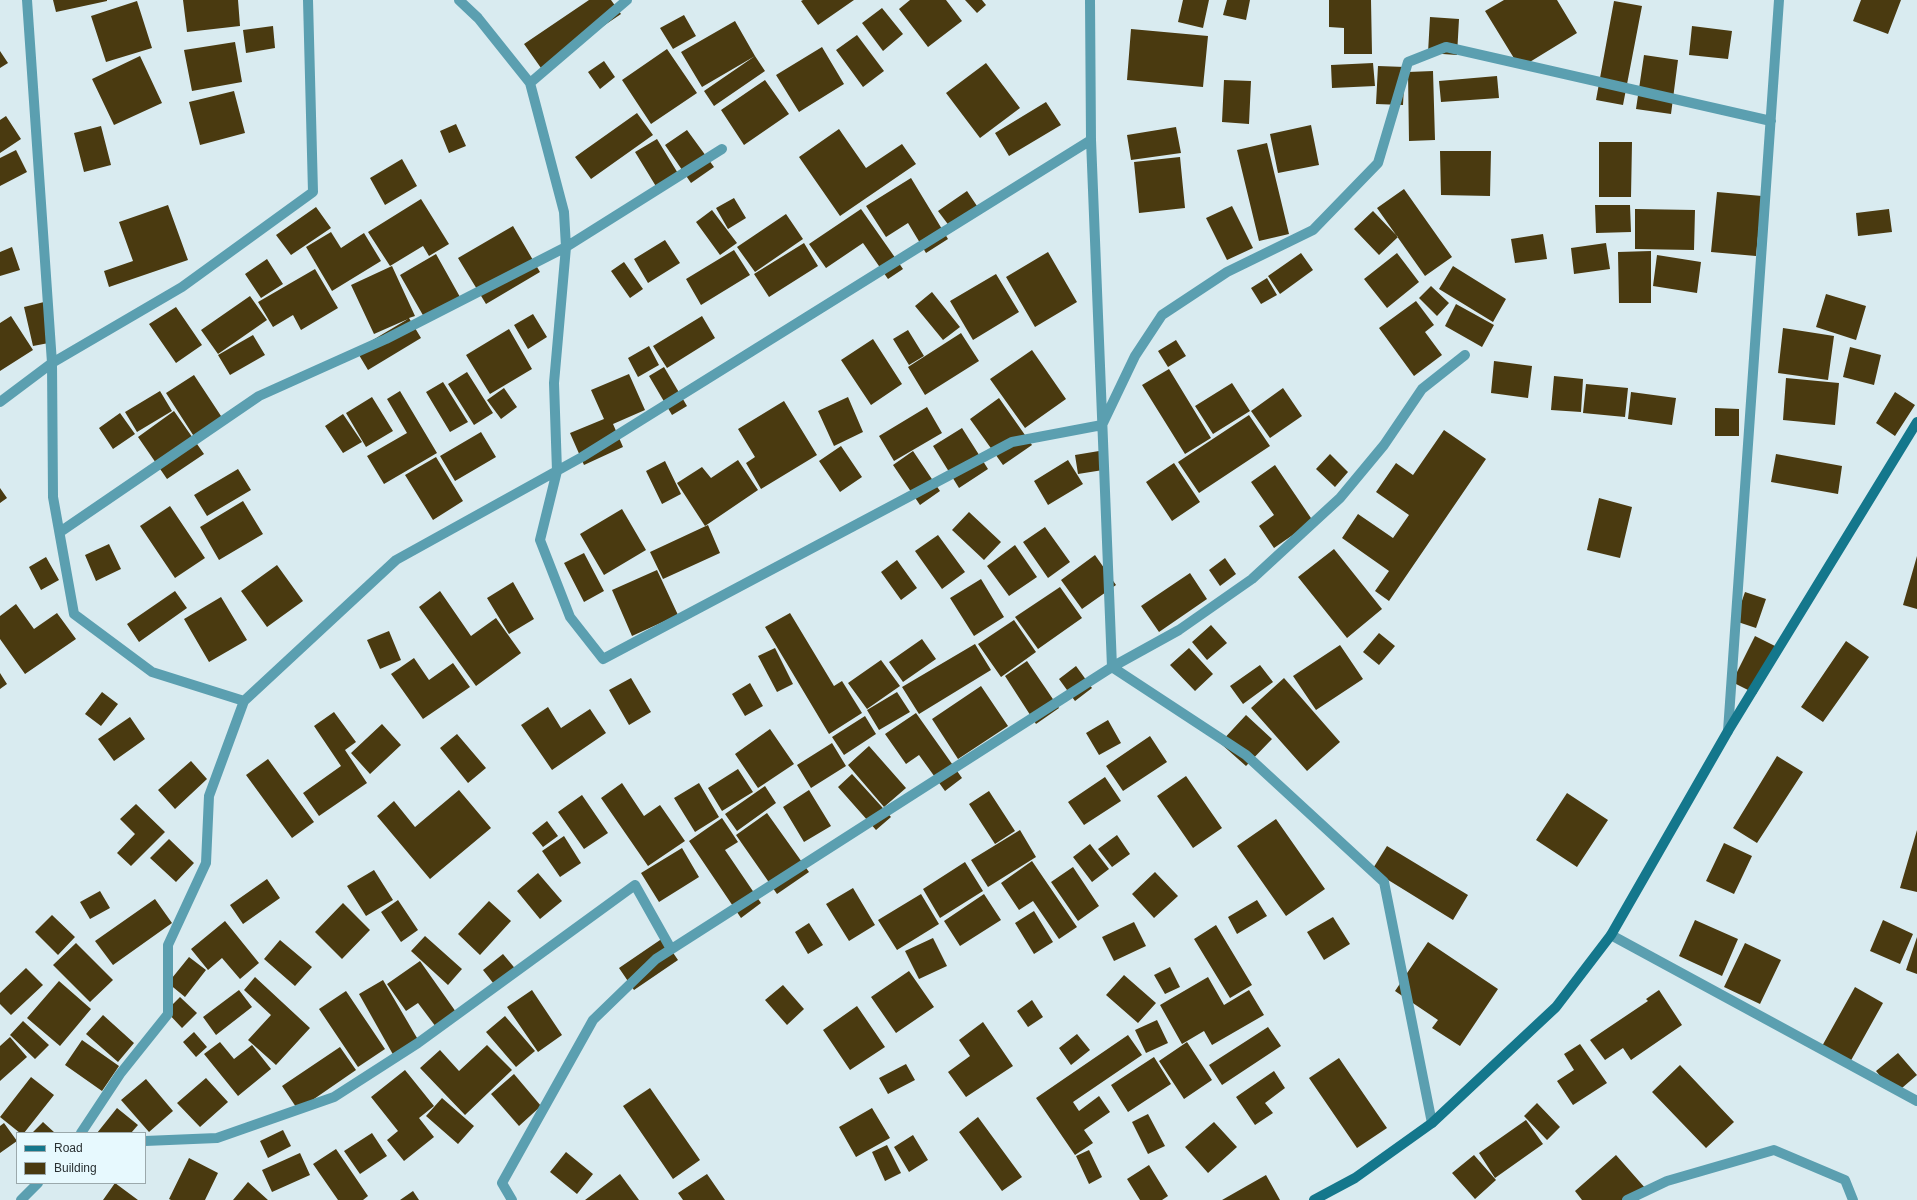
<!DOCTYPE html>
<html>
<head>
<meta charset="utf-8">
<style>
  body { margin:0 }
  #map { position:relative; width:1917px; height:1200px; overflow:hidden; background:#d9ebf0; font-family:Arial,sans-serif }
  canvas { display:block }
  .legend { position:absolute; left:16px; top:1132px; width:130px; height:52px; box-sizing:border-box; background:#e7f9fe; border:1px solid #9ba9ac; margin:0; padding:5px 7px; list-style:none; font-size:12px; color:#293032 }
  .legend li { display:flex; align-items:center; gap:8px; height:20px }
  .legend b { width:20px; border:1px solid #9ba9ac }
</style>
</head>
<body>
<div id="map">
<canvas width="1917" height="1200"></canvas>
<ul class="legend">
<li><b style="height:5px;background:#14778c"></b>Road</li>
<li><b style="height:11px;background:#4a3a10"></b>Building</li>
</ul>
</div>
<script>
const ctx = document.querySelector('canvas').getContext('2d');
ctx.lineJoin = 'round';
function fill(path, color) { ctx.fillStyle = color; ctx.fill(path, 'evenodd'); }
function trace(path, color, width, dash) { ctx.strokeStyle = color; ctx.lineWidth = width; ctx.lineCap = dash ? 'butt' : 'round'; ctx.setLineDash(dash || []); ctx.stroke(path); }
fill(new Path2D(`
  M53,0H107V1L56,12Z
  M183,0H238L240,26L187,32Z
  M589,0H611L621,14L541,68L524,44Z
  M803,0H854L818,25L801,1Z
  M910,0H946L962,21L928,47L899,9Z
  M965,0H982L986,5L977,13Z
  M1183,0H1209L1203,28L1178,22Z
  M1227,0H1250L1246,20L1223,15Z
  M1329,0H1371L1372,54H1344V28L1329,27Z
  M1504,0H1557L1577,33L1520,68L1485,11Z
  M1861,0H1901L1888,34L1853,21Z
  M137,1L152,48L106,62L91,16Z
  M1614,1L1642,6L1623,105L1596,100Z
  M882,8L903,34L883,51L862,23Z
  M684,15L696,36L673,49L660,28Z
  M1430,17L1459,19L1457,55L1428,53Z
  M735,21L755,56L702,87L681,52Z
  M273,26L275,48L246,53L243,30Z
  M1692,26L1732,31L1728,59L1689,55Z
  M1131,29L1208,36L1203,87L1127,80Z
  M857,35L884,71L863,87L836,50Z
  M235,42L242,82L192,91L184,50Z
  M822,47L844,84L799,112L776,75Z
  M667,49L697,93L651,124L622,80Z
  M0,51L8,63L0,68Z
  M1644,55L1678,60L1671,114L1636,109Z
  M140,56L162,103L114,125L92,79Z
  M755,56L765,71L714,106L704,91Z
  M604,61L615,77L600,89L588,72Z
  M986,63L1020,108L980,138L946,93Z
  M1373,63L1375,86L1332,88L1331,65Z
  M1378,66L1405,67L1403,105L1376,104Z
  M1433,71L1435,140L1409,141L1408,72Z
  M1497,76L1499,98L1441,102L1439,81Z
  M765,80L789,114L744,145L721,110Z
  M1224,80L1251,81L1249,124L1222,122Z
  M234,91L245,133L200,145L189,102Z
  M1046,102L1061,125L1009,156L995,133Z
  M637,113L653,135L591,179L575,157Z
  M6,116L21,139L0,153V120Z
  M456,124L466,146L449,153L440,131Z
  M1311,125L1319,165L1278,173L1270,134Z
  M101,126L111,165L84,172L74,133Z
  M1176,127L1181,153L1131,160L1127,135Z
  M839,129L866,168L902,144L916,164L840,216L799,157Z
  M687,130L714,167L691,183L665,145Z
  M657,139L679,175L657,188L635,152Z
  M1599,142H1632L1631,197H1599Z
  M1267,143L1289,234L1259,241L1237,150Z
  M16,150L27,172L0,186V158Z
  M1440,151H1491L1490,196L1441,195Z
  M1180,157L1185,208L1139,213L1134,162Z
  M402,159L417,186L385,205L370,178Z
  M911,178L948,239L926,253L908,223L886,237L866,206Z
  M1404,189L1452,257L1425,276L1377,208Z
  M967,191L981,212L953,231L938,211Z
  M1717,192L1762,196L1756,256L1711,252Z
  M734,198L746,218L728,229L716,208Z
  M421,199L449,244L429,256L423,246L390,266L368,232Z
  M168,205L188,260L109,287L104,271L133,261L119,222Z
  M1595,205H1630L1631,232L1596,233Z
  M1232,206L1253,248L1227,260L1206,218Z
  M316,207L331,228L291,255L276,235Z
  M861,209L903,269L888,279L863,243L826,268L809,244Z
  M1635,209L1695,210L1694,250L1635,249Z
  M1889,209L1892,232L1858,236L1856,213Z
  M712,210L737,243L720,255L696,222Z
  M1373,211L1398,237L1379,255L1354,229Z
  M786,214L803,239L755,272L737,247Z
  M513,226L540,272L486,304L458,258Z
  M331,232L341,248L364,233L381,261L332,291L306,247Z
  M1543,234L1547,259L1515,263L1511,239Z
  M665,240L680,263L648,283L634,259Z
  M804,243L818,266L769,297L754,274Z
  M1606,243L1610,269L1574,274L1571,248Z
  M12,247L20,270L0,276V252Z
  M734,250L750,275L701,305L686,279Z
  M1651,251V303H1619L1618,252Z
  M1048,252L1077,302L1035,327L1006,277Z
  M1301,253L1313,270L1280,294L1268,276Z
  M1397,253L1419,282L1387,308L1364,279Z
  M436,254L460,297L424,317L400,275Z
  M1657,255L1701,262L1697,293L1653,286Z
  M267,259L283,284L261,298L245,274Z
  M624,262L643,289L630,298L611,271Z
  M392,266L415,316L409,318L421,338L368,370L356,350L408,319L374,334L351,285Z
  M1453,266L1506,299L1493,322L1439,289Z
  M315,269L338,308L301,330L293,315L273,327L258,302Z
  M996,274L1019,312L973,340L950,301Z
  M1267,278L1277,295L1261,304L1251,288Z
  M1431,286L1449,303L1437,316L1419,298Z
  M932,292L960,327L943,340L915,306Z
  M1826,294L1866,306L1856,340L1816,327Z
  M250,296L267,320L218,354L201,330Z
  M1416,301L1434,325L1425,332L1442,355L1414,376L1379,328Z
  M44,302L54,342L33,346L24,307Z
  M1456,304L1494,325L1482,347L1445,326Z
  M176,307L202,345L176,363L149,324Z
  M533,314L547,337L528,349L514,325Z
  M11,316L33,350L0,371V323Z
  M702,316L715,338L667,368L653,346Z
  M1783,328L1834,336L1828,380L1778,373Z
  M509,329L532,369L490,394L466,355Z
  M908,330L924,356L909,365L893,339Z
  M961,333L979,361L925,395L908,367Z
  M253,335L265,355L230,375L218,355Z
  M873,339L902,384L871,405L841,360Z
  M1176,340L1186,356L1168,367L1158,351Z
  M649,346L659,365L638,377L628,358Z
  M1850,347L1881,355L1874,385L1843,377Z
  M1032,350L1066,399L1025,428L990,379Z
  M1494,361L1532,366L1528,398L1491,393Z
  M664,367L687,406L672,415L649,376Z
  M1169,369L1211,438L1185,454L1142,385Z
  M467,372L493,413L474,425L448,384Z
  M629,374L645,410L613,424L623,447L584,465L570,433L604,419L591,390Z
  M194,375L223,419L195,438L166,393Z
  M1554,376L1583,379L1581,412L1551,410Z
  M1786,378L1839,383L1835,425L1783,420Z
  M443,382L468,422L450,432L426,392Z
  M1232,383L1250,411L1213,434L1195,406Z
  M1586,384L1628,388L1625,417L1583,413Z
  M504,388L517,407L501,419L487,400Z
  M1283,388L1302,416L1270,438L1251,411Z
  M160,391L172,411L137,432L125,412Z
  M400,391L437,453L384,484L367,456L407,433L387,399Z
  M1631,392L1676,398L1672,425L1628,419Z
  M1895,392L1915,405L1895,436L1876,423Z
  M372,397L393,431L366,447L346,413Z
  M848,397L863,432L834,446L818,411Z
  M999,398L1032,445L1003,465L970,419Z
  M784,401L817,455L761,489L746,463L755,457L738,429Z
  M927,407L942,433L894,461L879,436Z
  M1715,408L1739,409V436H1715Z
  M174,411L204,454L167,479L138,437Z
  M120,413L135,434L113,449L99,428Z
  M343,414L362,442L343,453L325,426Z
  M1249,415L1270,446L1199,493L1178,462Z
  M962,428L988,469L959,488L933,446Z
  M1444,430L1486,459L1389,601L1375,591L1389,571L1342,538L1358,514L1393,538L1409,515L1376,492L1396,463L1413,475Z
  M481,432L496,457L455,481L440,456Z
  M841,446L862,477L840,492L819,461Z
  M913,451L940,491L920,505L893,465Z
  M1099,451L1103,470L1078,474L1075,455Z
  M1330,454L1348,472L1335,487L1316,469Z
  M1776,454L1842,466L1838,494L1771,482Z
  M436,457L463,501L433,520L405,475Z
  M738,460L758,490L705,526L677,483L702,467L711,478Z
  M1068,460L1083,484L1048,505L1034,481Z
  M665,461L681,494L662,504L646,471Z
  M1174,463L1200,502L1172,521L1146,482Z
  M1275,465L1313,521L1274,548L1259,526L1274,515L1251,482Z
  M238,469L251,490L207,516L194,495Z
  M0,488L7,498L0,503Z
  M1599,498L1632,507L1620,558L1587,550Z
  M243,501L263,534L219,560L200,527Z
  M170,506L205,558L175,578L140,526Z
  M622,509L646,550L604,575L580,534Z
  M969,512L1001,542L984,560L952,530Z
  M708,525L720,553L663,579L650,552Z
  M1045,527L1070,562L1048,578L1023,542Z
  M938,535L965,572L942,589L915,551Z
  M109,544L121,569L96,581L85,555Z
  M1015,545L1037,577L1009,596L987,566Z
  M1334,549L1382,609L1347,638L1298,577Z
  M584,553L604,591L584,602L564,563Z
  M1095,555L1116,585L1082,609L1061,580Z
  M1917,556V609L1903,605Z
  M46,557L59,580L41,590L29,567Z
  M1225,558L1236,574L1220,586L1209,570Z
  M897,560L917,588L901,600L881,572Z
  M277,565L303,601L267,627L241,591Z
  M657,570L678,615L632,636L612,590Z
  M1190,573L1207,599L1159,632L1141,606Z
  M981,579L1004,617L974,636L950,598Z
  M513,582L534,619L509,634L487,598Z
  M1060,587L1082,618L1038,649L1015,617Z
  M175,591L187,608L139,642L127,624Z
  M440,591L471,636L496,618L521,653L476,686L419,607Z
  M1745,592L1766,599L1756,628L1735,621Z
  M221,597L247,640L209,662L184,619Z
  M16,604L34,629L57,613L76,639L25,674L0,639V616Z
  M790,613L834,686L842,681L862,713L829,734L765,627Z
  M1014,620L1036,652L1001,677L978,644Z
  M1211,625L1227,643L1207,660L1192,642Z
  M389,631L401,660L380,669L367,640Z
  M1379,633L1395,646L1379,665L1363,652Z
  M1755,636L1779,648L1756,694L1732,682Z
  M922,639L936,659L903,682L889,662Z
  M1846,641L1869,657L1823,722L1801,707Z
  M975,644L991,670L919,714L902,687Z
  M1340,645L1363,679L1316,710L1293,676Z
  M775,648L793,684L777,692L758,656Z
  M1189,648L1213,674L1195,691L1170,665Z
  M414,658L429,680L453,663L470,687L423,719L391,674Z
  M881,660L900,686L867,709L848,683Z
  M1027,661L1059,708L1036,724L1005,676Z
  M1260,665L1273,682L1243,704L1230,686Z
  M1076,666L1092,688L1075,701L1059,679Z
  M0,673L7,684L0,689Z
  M631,678L651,712L629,725L609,690Z
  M1284,678L1340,742L1307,771L1251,708Z
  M750,683L763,706L745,716L732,694Z
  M981,686L1008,726L958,759L932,719Z
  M102,692L118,704L101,726L85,714Z
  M897,692L910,712L879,730L867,710Z
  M548,707L561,728L590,709L606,733L552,770L521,725Z
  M334,712L356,742L345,750L367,783L319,816L303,793L341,766L314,726Z
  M916,713L962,778L945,791L919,755L906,764L885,734Z
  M1246,715L1272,739L1246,766L1220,743Z
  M865,716L876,734L844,755L832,737Z
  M130,717L145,739L114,761L98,739Z
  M1108,720L1121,743L1099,755L1086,733Z
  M382,724L401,745L370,774L351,753Z
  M770,729L794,764L758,788L735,754Z
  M457,734L486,768L468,783L440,748Z
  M1150,736L1167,762L1123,791L1106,766Z
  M832,743L846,766L811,788L797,765Z
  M869,746L906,788L884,807L848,765Z
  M1777,756L1803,772L1757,843L1733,828Z
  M268,759L314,822L292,838L246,775Z
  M191,761L207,779L175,809L158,790Z
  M738,769L753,792L722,811L708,788Z
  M852,774L891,817L876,830L838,787Z
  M1186,776L1222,828L1193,848L1157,796Z
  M1105,777L1121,801L1084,825L1068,802Z
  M622,783L644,816L660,805L685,841L648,866L601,798Z
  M699,783L719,817L695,832L674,798Z
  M765,786L776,803L737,831L725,814Z
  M459,790L491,828L430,879L377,816L394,801L415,827Z
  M809,790L831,826L804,842L783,807Z
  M989,791L1015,831L995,844L969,804Z
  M1567,793L1608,820L1577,867L1536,840Z
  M582,795L608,833L584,849L558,812Z
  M136,804L165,832L131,866L117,853L135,834L120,819Z
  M767,813L809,872L777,894L736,835Z
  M722,818L738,842L725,850L761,903L741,918L689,841Z
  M1276,819L1325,889L1286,916L1237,846Z
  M547,821L558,836L543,847L532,833Z
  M1020,830L1036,857L988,887L971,860Z
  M1917,830V892L1900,888Z
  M1117,835L1130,854L1112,867L1098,849Z
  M564,836L581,863L560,877L542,851Z
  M169,839L194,863L176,882L150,858Z
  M1724,843L1752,856L1734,894L1706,881Z
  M1090,844L1109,869L1092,882L1073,857Z
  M1387,846L1468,895L1453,920L1372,870Z
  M682,848L699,877L659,902L641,873Z
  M1032,861L1077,927L1059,939L1033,901L1019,910L1001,883Z
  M965,862L983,891L940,918L923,889Z
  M1073,867L1099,906L1078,921L1051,882Z
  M374,870L393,900L366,916L347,886Z
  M1155,872L1178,896L1154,918L1132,894Z
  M538,873L562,901L540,919L517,891Z
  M267,879L280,898L243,924L230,905Z
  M853,888L875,925L849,941L826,904Z
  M100,891L110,908L90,919L80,902Z
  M921,894L939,924L897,950L878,920Z
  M984,894L1001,920L960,946L944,921Z
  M155,899L172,923L113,965L95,941Z
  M398,900L418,930L401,942L381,912Z
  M1257,900L1267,916L1237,934L1228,917Z
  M489,901L511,921L480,955L458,934Z
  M343,903L370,930L342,959L315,932Z
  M1034,911L1053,942L1034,954L1015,923Z
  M52,915L75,937L58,955L35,932Z
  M1333,917L1350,944L1324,960L1307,932Z
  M1695,920L1738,939L1722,976L1679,956Z
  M1883,920L1913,934L1900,964L1870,951Z
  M225,921L259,963L240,979L222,958L208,970L191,949Z
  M1134,922L1146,946L1114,961L1102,937Z
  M809,923L823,945L808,954L795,932Z
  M1216,925L1252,985L1230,998L1194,939Z
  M425,936L462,969L448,985L411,951Z
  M1917,937V974L1906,970Z
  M663,938L678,960L634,990L619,968Z
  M933,938L947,966L919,979L905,951Z
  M280,940L312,967L295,986L264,959Z
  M1428,942L1498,989L1460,1046L1432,1028L1438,1020L1395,991Z
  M76,943L113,980L90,1002L53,965Z
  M1745,943L1781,960L1760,1004L1724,987Z
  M503,954L518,972L497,988L483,970Z
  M189,957L206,970L185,997L168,983Z
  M420,961L456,1012L436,1027L418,1003L406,1011L387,984Z
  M1170,967L1180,987L1165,994L1154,975Z
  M26,968L43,985L11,1015L0,1004V993Z
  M909,971L934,1007L896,1033L871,997Z
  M1124,975L1156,1003L1138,1023L1106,995Z
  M255,977L310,1028L276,1065L248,1040L271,1015L244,990Z
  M1208,977L1224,1005L1249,990L1264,1015L1212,1045L1204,1031L1182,1044L1160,1005Z
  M383,980L420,1043L395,1058L359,994Z
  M59,981L91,1009L60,1046L27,1018Z
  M783,985L804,1009L787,1025L765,1000Z
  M1855,987L1883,1003L1849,1064L1821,1048Z
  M239,990L252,1007L216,1035L203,1017Z
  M532,990L562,1035L538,1052L507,1007Z
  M1659,990L1682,1025L1631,1060L1623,1048L1605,1060L1590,1040L1648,1001L1646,999Z
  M346,991L385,1049L358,1067L319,1009Z
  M180,997L197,1013L182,1028L166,1011Z
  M1032,1000L1043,1017L1028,1027L1017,1011Z
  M857,1006L885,1047L850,1070L823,1030Z
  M103,1015L134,1043L118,1062L86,1034Z
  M505,1016L535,1051L516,1067L486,1032Z
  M1157,1020L1168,1043L1146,1053L1135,1030Z
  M23,1021L49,1045L35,1059L10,1035Z
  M983,1022L1013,1066L966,1097L948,1072L970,1056L959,1040Z
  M1268,1027L1281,1046L1222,1085L1209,1065Z
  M194,1032L207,1047L196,1057L183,1042Z
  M1077,1034L1090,1050L1071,1065L1059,1048Z
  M1128,1035L1142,1055L1073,1102L1079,1111L1099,1096L1110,1112L1084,1130L1093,1143L1075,1155L1036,1098Z
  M10,1037L27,1057L0,1081V1046Z
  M82,1040L119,1066L102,1091L65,1065Z
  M220,1042L234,1059L252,1045L271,1069L238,1096L204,1054Z
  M1187,1042L1212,1080L1184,1099L1159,1061Z
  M1580,1044L1607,1083L1573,1105L1557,1081L1574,1070L1564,1054Z
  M487,1045L512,1070L465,1115L420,1068L440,1050L459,1071Z
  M340,1047L356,1070L298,1110L282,1086Z
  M1898,1053L1917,1075L1895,1094L1876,1071Z
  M1154,1057L1171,1084L1128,1112L1111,1085Z
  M1339,1058L1387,1128L1357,1148L1309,1078Z
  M906,1064L915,1080L888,1094L879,1078Z
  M1680,1065L1734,1122L1706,1148L1652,1092Z
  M405,1070L434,1106L419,1118L434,1137L404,1161L387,1140L398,1131L371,1097Z
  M1274,1071L1285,1088L1265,1103L1273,1113L1255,1125L1236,1097Z
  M514,1074L541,1106L519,1126L491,1094Z
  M31,1077L54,1095L24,1133H20L0,1117Z
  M206,1078L228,1102L200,1127L177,1103Z
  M146,1079L173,1111L149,1132L121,1100Z
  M650,1088L700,1160L673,1179L623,1106Z
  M442,1098L474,1126L458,1144L426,1116Z
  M1537,1103L1560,1127L1547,1140L1524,1116Z
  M117,1108L138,1125L131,1133H97Z
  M872,1108L890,1138L856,1157L839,1127Z
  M1148,1114L1165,1146L1148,1154L1132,1122Z
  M978,1117L1022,1177L1002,1191L959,1132Z
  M1526,1120L1543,1144L1495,1178L1479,1153Z
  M43,1122L55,1133H32Z
  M1214,1122L1237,1147L1208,1173L1185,1147Z
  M4,1123L17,1141L0,1153V1126Z
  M283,1130L291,1146L268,1158L260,1141Z
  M372,1133L387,1156L360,1174L344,1151Z
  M913,1135L928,1160L909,1172L894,1147Z
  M887,1145L901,1173L885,1181L872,1152Z
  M336,1149L368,1196L363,1200H338L313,1164Z
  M1089,1150L1102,1177L1089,1184L1076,1156Z
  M566,1152L593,1174L577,1194L550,1172Z
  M300,1153L310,1175L272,1192L262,1170Z
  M1474,1155L1496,1180L1475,1199L1452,1173Z
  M1616,1155L1646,1189L1633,1200H1582L1575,1191Z
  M189,1158L218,1173L205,1200H171L169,1199Z
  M1149,1165L1168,1196L1162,1200H1140L1127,1179Z
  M620,1174L639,1200H585Z
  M707,1174L725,1200H683L678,1193Z
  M1266,1175L1280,1200H1222Z
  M248,1182L268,1200H233Z
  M115,1183L138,1200H103Z
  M413,1191L419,1200H400Z`), '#4a3a10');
trace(new Path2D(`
  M27,0L52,363L53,497L74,614L152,672L244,701L396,560L582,457L1091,140
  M459,0L478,18L530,83L564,212L566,247L554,383L557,471L540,540L570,617L603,659L1012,442L1102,425L1135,356L1162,315L1227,272L1313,230L1378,163L1408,62L1446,47L1771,121
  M1090,0L1091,140L1112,667L1246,755L1384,882L1432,1123
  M530,83L627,0
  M0,402L52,363L182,287L313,192L308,0
  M60,532L259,396L386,339L566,247L722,149
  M1728,731L1779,0
  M1611,935L1917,1101
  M81,1133L120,1074L168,1014V945L206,863L209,796L244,701
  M145,1141L217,1138L334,1097L418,1043L635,885L671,949
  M21,1200L38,1183
  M512,1200L502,1183L593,1020L656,959L1112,667L1179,630L1252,579L1340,498L1384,445L1422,389L1465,355
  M1627,1200L1667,1181L1774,1150L1845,1180L1853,1200`), '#5b9fb0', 10);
trace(new Path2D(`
  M1314,1200L1355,1178L1432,1123L1556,1007L1611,935L1728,731L1917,422`), '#14778c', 10);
</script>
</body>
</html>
